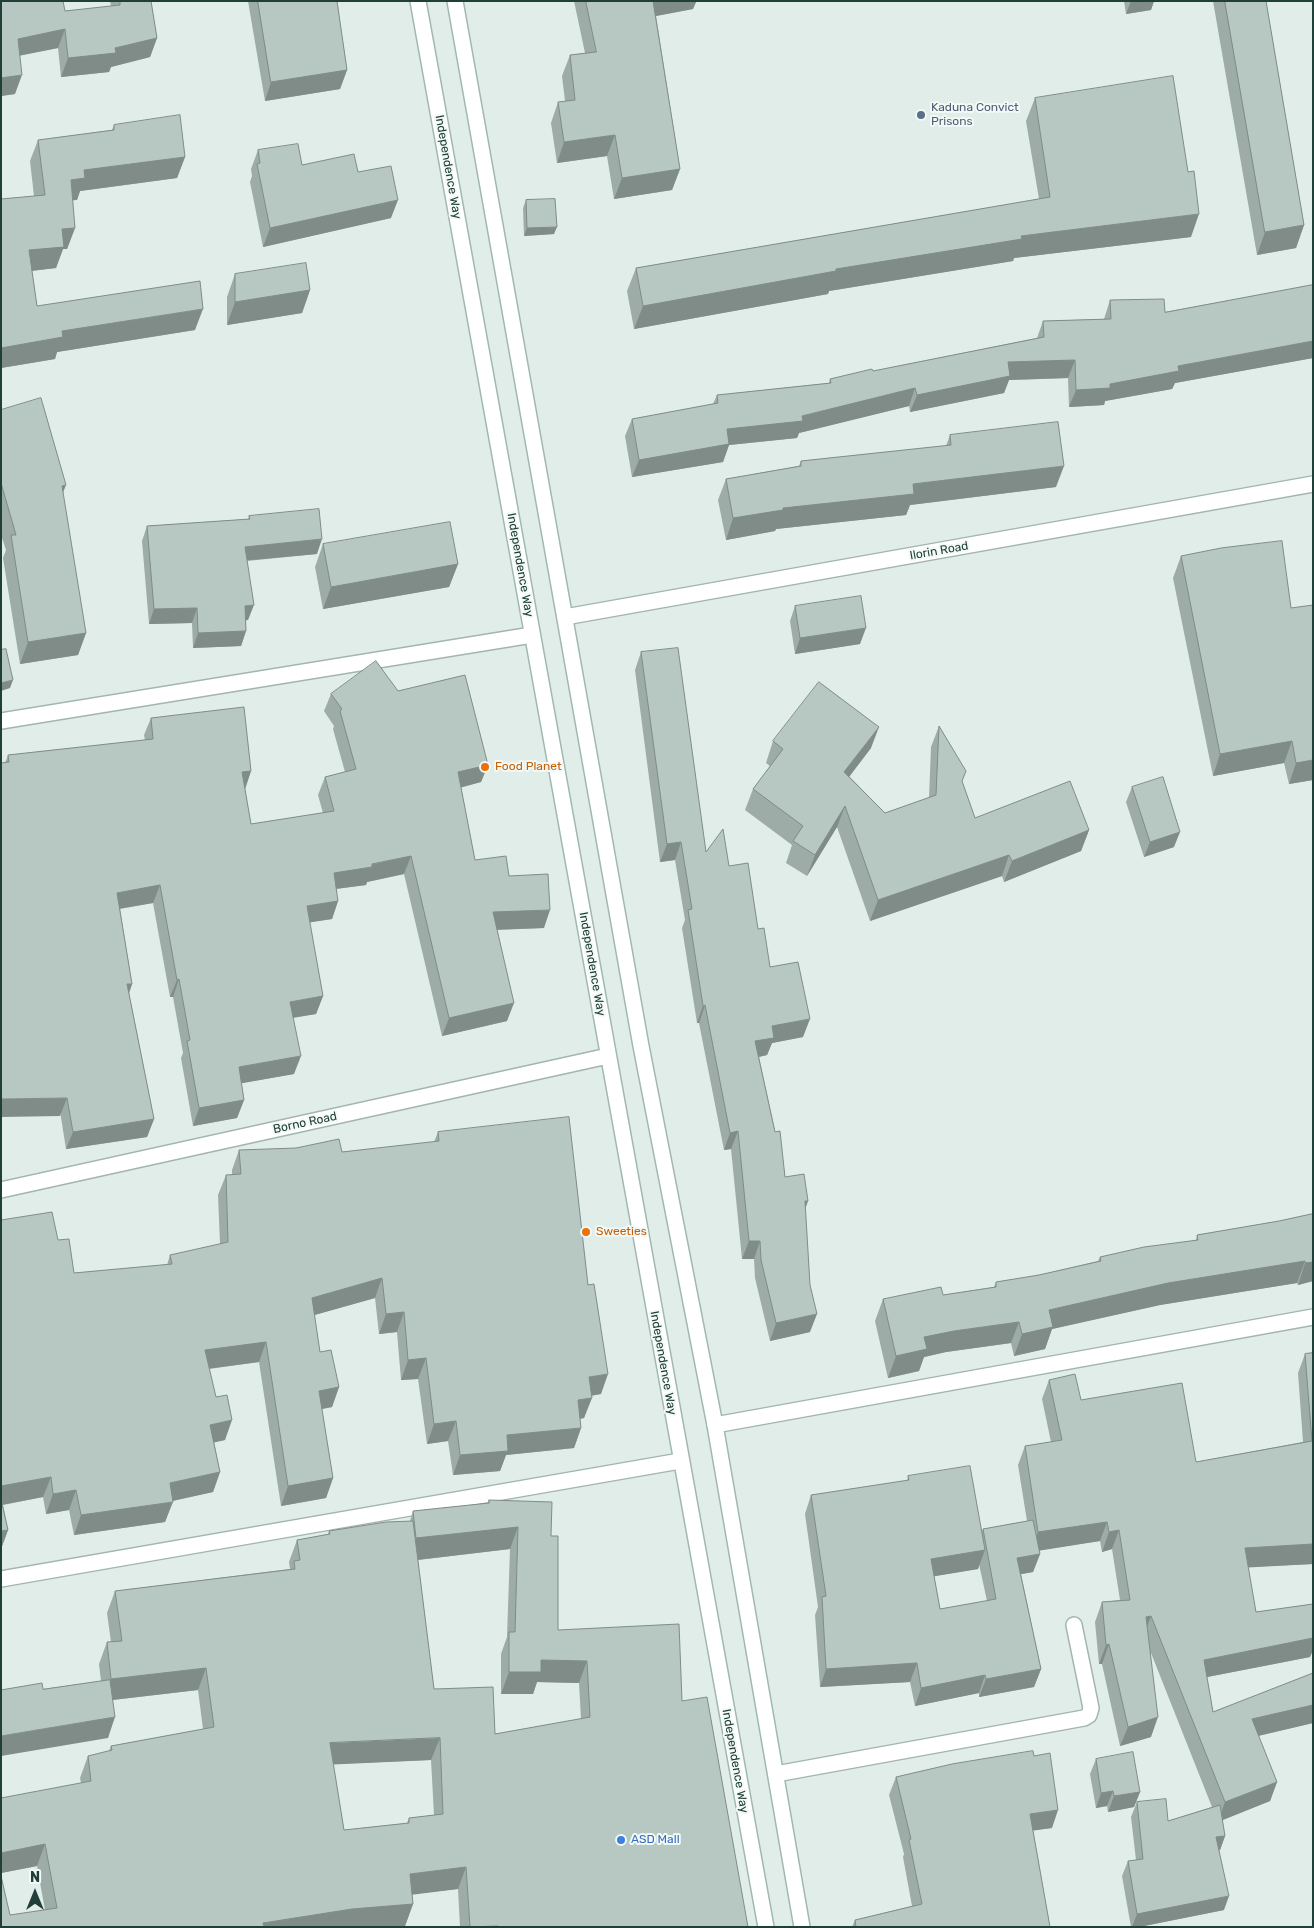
<!DOCTYPE html>
<html>
<head>
<meta charset="utf-8">
<style>
  body { margin:0 }
  #map { position:relative; width:1314px; height:1928px; overflow:hidden; background:#e1ede8; font-family:Rubik,sans-serif }
  canvas { display:block }
  .frame { position:absolute; inset:0; border:2px solid #203f38; pointer-events:none }
  .north { position:absolute; left:10px; top:1868px; width:50px; height:50px; -webkit-text-stroke:4px #f2f9f6; paint-order:stroke; rotate:0deg; font-size:14px; font-weight:700; line-height:20px; text-align:center; color:#203f38 }
  .north::after { content:''; display:block; margin:auto; width:18px; height:22px; background:#203f38; clip-path:polygon(50% 0,100% 100%,50% 72%,0 100%) }
</style>
</head>
<body>
<div id="map">
<canvas width="1314" height="1928"></canvas>
<div class="frame"></div>
<div class="north">N</div>
</div>
<script>
const ctx = document.querySelector('canvas').getContext('2d');
ctx.lineJoin = 'round';
function trace(path, color, width, dash) { ctx.strokeStyle = color; ctx.lineWidth = width; ctx.lineCap = dash ? 'butt' : 'round'; ctx.setLineDash(dash || []); ctx.stroke(path); }
function fill(path, color) { ctx.fillStyle = color; ctx.fill(path, 'evenodd'); }
function label(font, color, halo, rows, align = 'center') {
  ctx.font = font + ' Rubik,sans-serif'; ctx.lineWidth = 4; ctx.setLineDash([]); ctx.textBaseline = 'middle'; ctx.strokeStyle = halo; ctx.fillStyle = color; for (const [text, x, y, turn = 0] of rows) {
    ctx.save(); ctx.translate(x, y); ctx.rotate((+turn || 0) * Math.PI / 180); ctx.textAlign = isNaN(turn) ? turn : align; if (halo) ctx.strokeText(text, 0, 0); ctx.fillText(text, 0, 0); ctx.restore();
  }
}
const minor = new Path2D(`
  M565,617L1313,484
  M1,721L532,635
  M1,1190L608,1056
  M715,1425L1313,1317
  M1,1579L680,1461
  M776,1774L1084,1718L1089,1715L1091,1708L1074,1625`);
const secondary = new Path2D(`
  M418,1L766,1927
  M455,1L641,1046L715,1425L802,1927`);
trace(minor, '#a3b5b0', 18);
trace(secondary, '#9fb9b1', 18);
trace(minor, '#fff', 15);
trace(secondary, '#fff', 15);
fill(new Path2D(`
  M1,1L65,11L111,6L110,1H151L157,38L150,57L111,67L109,72L61,77L58,48L19,56L15,94L1,96Z
  M248,1H337L347,70L340,89L265,101Z
  M574,1H701L696,2L693,9L656,16L680,169L672,190L614,199L607,156L557,163L551,123L558,102L565,101L562,76L570,55L585,53Z
  M1124,1H1154L1151,10L1126,14Z
  M1213,1H1266L1304,225L1296,248L1257,255Z
  M1035,98L1191,237L1014,258L1013,261L829,291L828,294L634,329L627,291L636,268L1039,199L1026,121Z
  M114,125L185,157L177,178L80,191L77,200H72L75,228L67,249H63L56,268L32,271L37,306L195,330L57,352L55,359L1,368V199L34,196L30,161L38,140L112,130Z
  M258,150L302,165L358,172L391,218L263,247L250,182L252,176L251,169Z
  M526,200L554,234L524,236L523,208Z
  M235,274L310,290L302,313L227,325V297Z
  M1313,285V358L1175,383L1172,389L1105,401L1104,405L1069,407L1068,378L1009,380L1004,393L910,412L909,406L799,433L797,438L729,445L723,462L632,477L625,436L632,419L713,404L717,395L829,383L830,379L873,371L1037,338L1043,321L1104,319L1110,300L1165,312Z
  M1,410L86,633L78,655L20,664L3,558L6,550L1,535Z
  M950,435L1056,487L910,505L906,515L776,529L775,531L726,540L718,500L726,479L799,466L801,461L946,446Z
  M249,516L317,554L247,561L248,620H246V631L241,646L193,648L192,623L149,624L142,541L147,526L248,519Z
  M323,544L458,564L449,587L323,609L315,567Z
  M1181,556L1291,608L1313,780L1289,784L1284,763L1213,776L1173,578Z
  M795,606L860,644L795,654L790,621Z
  M641,652L706,852L729,866L758,929L770,967L803,1037L772,1043L767,1055L759,1057L785,1177L805,1209L810,1332L770,1341L755,1278L754,1259H742L731,1149L724,1150L699,1023H697L682,928L685,920L675,860L660,862L635,670Z
  M398,691L488,765L481,782L461,787L475,860L509,876L544,928L497,930L507,1021L442,1036L404,874L367,882L366,885L336,889L338,901L332,919L309,922L323,996L316,1014L293,1018L294,1074L241,1083L244,1100L237,1118L193,1126L181,1058L183,1053L173,997H170L153,903L120,909L132,984L129,993L154,1119L147,1137L66,1149L5,763L8,755L145,740L144,735L151,718L251,771L245,789L251,824L323,813L318,795L325,777L345,772L333,729L334,726L324,711L331,694Z
  M939,726L962,781L975,818L1089,830L1081,851L1004,882L1002,876L870,921L837,827L807,876L786,863L792,845L745,810L753,789L770,766L766,763L773,741L871,748L849,776L885,813L929,798L931,747Z
  M1132,787L1174,847L1144,857L1126,802Z
  M438,1132L601,1394L591,1396L584,1418L580,1419L581,1428L574,1448L506,1455L500,1471L453,1475L448,1441L427,1444L418,1379L401,1380L397,1332L379,1334L375,1298L314,1315L320,1352L339,1387L332,1407L322,1409L333,1478L326,1498L281,1506L259,1362L209,1369L225,1440L214,1442L220,1472L213,1492L172,1501L165,1522L74,1535L69,1510L46,1514L43,1497L3,1505L8,1530L1,1549V1220L58,1240L74,1273L167,1265L170,1255L220,1244L218,1195L226,1175H232V1170L239,1150L342,1152L434,1142Z
  M1313,1214V1281L1298,1285L1297,1283L1160,1305L1052,1329L1045,1349L1014,1356L1011,1343L946,1352L924,1357L919,1371L888,1378L875,1321L883,1299L943,1295L994,1287L996,1282L1039,1275L1098,1261L1100,1257L1196,1240L1197,1235L1279,1221Z
  M1313,1353V1564L1248,1567L1256,1612L1313,1604V1650L1310,1657L1207,1677L1213,1712L1313,1673V1723L1258,1736L1277,1782L1270,1801L1222,1820L1225,1836L1220,1850H1219L1224,1910L1139,1927H1131L1122,1876L1128,1861L1136,1860L1131,1817L1137,1802L1168,1821L1212,1807L1151,1653V1737L1120,1746L1102,1664H1099L1095,1622L1102,1602L1120,1600L1112,1549L1102,1552L1100,1541L1039,1550L1040,1554L1033,1572L1021,1574L1041,1669L1034,1687L979,1697V1693L915,1706L910,1682L820,1687L815,1615L818,1607L805,1514L811,1495L907,1481L908,1476L981,1533L983,1529L1027,1521L1018,1465L1025,1446L1051,1442L1042,1399L1049,1380L1081,1400L1196,1462L1303,1442L1298,1373L1305,1354ZM979,1564L987,1601L940,1609L934,1576L978,1569Z
  M489,1500L551,1536L558,1630L682,1701L748,1927H460L458,1889L412,1894L413,1904L405,1926L10,1915L45,1910L37,1866L1,1873L81,1783L80,1778L88,1756L109,1751L111,1746L203,1729L198,1690L113,1700L108,1738L43,1689L101,1681L99,1664L107,1642H111L107,1613L115,1591L290,1569L289,1562L297,1540L328,1534L329,1531L410,1521L413,1511L488,1503ZM510,1549L507,1637L501,1654V1694H533L537,1682L579,1683L581,1719L495,1734L434,1689L418,1560ZM431,1760L434,1815L409,1818L407,1823L344,1830L333,1764Z
  M1034,1756L1052,1828L1033,1830L1050,1927H852L855,1920L912,1906L903,1857L904,1854L889,1795L896,1777Z
  M1096,1759L1140,1792L1134,1807L1108,1812L1107,1806L1096,1808L1090,1774Z`), '#9daca6');
fill(new Path2D(`
  M651,1H701L696,2L693,9L645,18Z
  M1131,1H1154L1151,10L1126,14Z
  M65,29L58,48L11,57L18,39Z
  M157,38L150,57L111,67L109,72L61,77L68,58L115,48Z
  M347,70L340,89L265,101L271,82Z
  M22,75L15,94L1,96V78Z
  M615,135L607,156L557,163L564,142Z
  M185,157L177,178L80,191L77,200L63,201L71,180L84,170Z
  M680,169L672,190L614,199L622,178Z
  M398,200L391,218L263,247L270,228Z
  M1199,214L1191,237L1014,258L1013,261L829,291L828,294L634,329L643,306L836,269L1021,236Z
  M1304,225L1296,248L1257,255L1265,232Z
  M557,227L554,234L524,236L527,228Z
  M75,228L67,249H63L56,268L21,272L29,250L62,229Z
  M310,290L302,313L227,325L235,302Z
  M203,309L195,330L57,352L55,359L1,368V348L62,331Z
  M1313,341V358L1175,383L1172,389L1105,401L1104,405L1069,407L1076,390L1110,384L1178,366Z
  M1075,360L1068,378L1009,380L1004,393L910,412L917,395L1008,362Z
  M915,388L909,406L799,433L797,438L729,445L723,462L632,477L639,460L727,429L802,416Z
  M1064,466L1056,487L910,505L906,515L776,529L775,531L726,540L733,518L783,508L913,484Z
  M66,485L57,508L62,486Z
  M322,539L317,554L240,561L245,547Z
  M458,564L449,587L323,609L331,587Z
  M254,605L248,620L240,621L245,606Z
  M197,608L192,623L149,624L154,609Z
  M866,628L860,644L795,654L800,638Z
  M246,631L241,646L193,648L198,633Z
  M86,633L78,655L20,664L28,642Z
  M13,680L10,688L1,691V683Z
  M879,727L871,748L837,793L844,772Z
  M1292,741L1284,763L1213,776L1220,754Z
  M1313,760V780L1289,784L1296,763Z
  M488,765L481,782L452,790L458,772Z
  M251,771L245,789L242,772Z
  M845,806L837,827L807,876L815,855Z
  M1089,830L1081,851L1004,882L1012,861Z
  M1180,832L1174,847L1144,857L1150,842Z
  M681,842L675,860L660,862L667,844Z
  M1009,855L1002,876L870,921L878,900Z
  M411,856L404,874L367,882L366,885L327,890L334,873Z
  M160,885L153,903L111,910L117,893Z
  M338,901L332,919L300,924L307,906Z
  M550,910L544,928L486,930L493,912Z
  M179,979L173,997H170L177,980Z
  M127,984H132L126,1002Z
  M323,996L316,1014L284,1019L290,1002Z
  M514,1003L507,1021L442,1036L449,1018Z
  M705,1005L699,1023H697L703,1006Z
  M810,1019L803,1037L772,1043L767,1055L749,1059L755,1041L772,1026Z
  M301,1056L294,1074L232,1085L239,1067Z
  M67,1098L60,1116L1,1117V1099Z
  M244,1100L237,1118L193,1126L199,1108Z
  M154,1119L147,1137L66,1149L73,1132Z
  M738,1131L731,1149L724,1150L730,1133Z
  M805,1201H808L802,1219Z
  M749,1241H760L754,1259H742Z
  M1305,1261L1297,1283L1160,1305L1052,1329L1045,1349L1014,1356L1022,1334L1049,1310L1168,1283Z
  M1313,1262V1281L1298,1285L1305,1263Z
  M382,1278L375,1298L304,1318L312,1298Z
  M404,1312L397,1332L379,1334L386,1314Z
  M817,1314L810,1332L770,1341L776,1323Z
  M1019,1322L1011,1343L946,1352L924,1357L919,1371L888,1378L896,1356L924,1337L954,1331Z
  M266,1342L259,1362L198,1370L205,1350Z
  M426,1358L418,1379L401,1380L408,1360Z
  M608,1374L601,1394L581,1397L589,1377Z
  M339,1387L332,1407L311,1411L319,1391Z
  M592,1398L584,1418L571,1420L578,1400Z
  M232,1420L225,1440L203,1445L210,1425Z
  M456,1421L448,1441L427,1444L434,1424Z
  M581,1428L574,1448L506,1455L500,1471L453,1475L460,1455L507,1435Z
  M220,1472L213,1492L163,1503L170,1483Z
  M51,1477L43,1497L1,1505V1486Z
  M333,1478L326,1498L281,1506L288,1486Z
  M76,1490L69,1510L46,1514L53,1494Z
  M173,1502L165,1522L74,1535L81,1515Z
  M1107,1522L1100,1541L1031,1552L1038,1532Z
  M518,1527L510,1549L408,1561L416,1538Z
  M8,1530L1,1549V1531Z
  M1119,1530L1112,1549L1102,1552L1109,1532Z
  M1313,1544V1564L1238,1568L1245,1548Z
  M985,1550L978,1569L924,1578L931,1559Z
  M1040,1554L1033,1572L1011,1576L1017,1558Z
  M1151,1616L1144,1635L1146,1617Z
  M1313,1638V1650L1310,1657L1197,1679L1204,1660Z
  M1109,1644L1102,1664H1099L1106,1645Z
  M541,1660L587,1661L579,1683L537,1682L533,1694H501L509,1672Z
  M917,1663L910,1682L820,1687L826,1669Z
  M206,1668L198,1690L103,1701L111,1679Z
  M1041,1669L1034,1687L979,1697L986,1679Z
  M985,1675L979,1693L915,1706L921,1688Z
  M1313,1705V1723L1245,1739L1252,1719Z
  M115,1717L108,1738L1,1756V1736Z
  M1158,1717L1151,1737L1120,1746L1128,1727Z
  M440,1738L431,1760L322,1765L330,1743Z
  M1277,1782L1270,1801L1218,1822L1225,1802Z
  M1113,1791L1107,1806L1096,1808L1101,1793Z
  M1140,1792L1134,1807L1108,1812L1114,1796Z
  M1058,1810L1052,1828L1023,1832L1030,1814Z
  M1225,1836L1220,1850L1211,1852L1216,1837Z
  M45,1844L37,1866L1,1873V1853Z
  M466,1867L458,1889L402,1896L410,1874Z
  M1229,1896L1224,1910L1139,1927H1132L1137,1914Z
  M413,1904L405,1926L262,1927L263,1923L352,1909Z`), '#7f8c87');
const building = new Path2D(`
  M1,1H63L65,11L120,5V1H151L157,38L115,48L116,53L68,58L65,29L18,39L22,75L1,78Z
  M258,1H337L347,70L271,82Z
  M586,1H653L680,169L622,178L615,135L564,142L558,102L575,100L570,55L596,52Z
  M1225,1H1266L1304,225L1265,232Z
  M1173,76L1188,172L1194,171L1199,214L1021,236L1022,239L836,269V271L643,306L636,268L1050,197L1035,98Z
  M180,115L185,157L84,170L85,178L71,180L75,228L62,229L64,247L29,250L37,306L200,281L203,309L62,331L63,337L1,348V199L45,195L38,140L114,130V125Z
  M298,144L302,165L354,154L358,172L391,166L398,200L270,228L257,164L260,163L258,150Z
  M555,199L557,227L527,228L526,200Z
  M306,263L310,290L235,302V274Z
  M1313,285V341L1178,366L1179,371L1110,384V388L1076,390L1075,360L1008,362L1010,376L917,395L915,388L802,416L803,421L727,429L729,444L639,460L632,419L718,403L717,395L831,383L830,379L872,369L873,371L1044,337L1043,321L1111,319L1110,300L1164,299L1165,312Z
  M41,398L66,485L62,486L86,633L28,642L11,535H16L1,483V410Z
  M1058,422L1064,466L913,484L914,494L783,508V510L733,518L726,479L801,466V461L951,445L950,435Z
  M319,509L322,539L245,547L254,605L245,606L246,631L198,633L197,608L154,609L147,526L250,519L249,516Z
  M450,522L458,564L331,587L323,544Z
  M1282,541L1291,608L1313,605V760L1296,763L1292,741L1220,754L1181,556L1221,548Z
  M861,596L866,628L800,638L795,606Z
  M678,648L706,852L723,829L729,866L748,863L758,929L764,928L770,967L798,962L810,1019L772,1026L774,1038L755,1041L775,1132L780,1131L785,1177L804,1174L808,1201H805L810,1285L817,1314L776,1323L761,1260L760,1241H749L738,1131L730,1133L705,1005L703,1006L688,910L692,909L681,842L667,844L641,652Z
  M6,649L13,680L1,683V650Z
  M376,661L398,691L465,675L488,765L458,772L475,860L506,856L509,876L548,874L550,910L493,912L514,1003L449,1018L411,856L372,864V867L334,873L338,901L307,906L323,996L290,1002L301,1056L239,1067L244,1100L199,1108L187,1041L190,1040L179,979L177,980L160,885L117,893L132,984H127L154,1119L73,1132L67,1098L1,1099V763L9,762L8,755L153,739L151,718L244,707L251,771L242,772L251,824L334,811L325,777L356,769L340,711L342,709L331,694Z
  M819,682L879,727L844,772L885,813L936,795L939,726L966,771L962,781L975,818L1070,781L1089,830L1012,861L1009,855L878,900L845,806L815,855L793,841L803,826L753,789L783,749L773,741Z
  M1163,777L1180,832L1150,842L1132,787Z
  M569,1117L588,1285L594,1284L608,1374L589,1377L592,1398L578,1400L581,1428L507,1435L508,1451L460,1455L456,1421L434,1424L426,1358L408,1360L404,1312L386,1314L382,1278L312,1298L320,1352L331,1350L339,1387L319,1391L333,1478L288,1486L266,1342L205,1350L216,1397L227,1395L232,1420L210,1425L220,1472L170,1483L173,1502L81,1515L76,1490L53,1494L51,1477L1,1486V1220L52,1212L58,1240L69,1239L74,1273L172,1264L170,1255L228,1242L226,1175L241,1174L239,1150L296,1148L339,1139L342,1152L439,1141L438,1132Z
  M1313,1214V1262L1305,1263V1261L1168,1283L1049,1310L1053,1327L1022,1334L1019,1322L954,1331L924,1337L927,1349L896,1356L883,1299L941,1287L943,1295L996,1287V1282L1039,1275L1101,1261L1100,1257L1144,1247L1198,1240L1197,1235L1279,1221Z
  M1313,1353V1544L1245,1548L1256,1612L1313,1604V1638L1204,1660L1213,1712L1313,1673V1705L1252,1719L1277,1782L1225,1802L1151,1616L1146,1617L1158,1717L1128,1727L1109,1644L1106,1645L1102,1602L1130,1600L1119,1530L1109,1532L1107,1522L1038,1532L1025,1446L1062,1440L1049,1380L1075,1374L1081,1400L1182,1383L1196,1462L1312,1441L1305,1354Z
  M970,1466L985,1550L931,1559L940,1609L996,1599L983,1529L1033,1520L1040,1554L1017,1558L1041,1669L986,1679L985,1675L921,1688L917,1663L826,1669L822,1597L826,1596L811,1495L909,1480L908,1476Z
  M1,1499L8,1530L1,1531Z
  M489,1500L552,1502L551,1536H558V1630L679,1624L682,1701L707,1697L748,1927H498V1926L470,1927L466,1867L410,1874L413,1904L352,1909L263,1923L264,1927H1V1876L10,1915L57,1908L45,1844L1,1853V1798L91,1781L88,1756L112,1750L111,1746L214,1727L206,1668L111,1679L107,1642L122,1641L115,1591L295,1569L294,1561L300,1560L297,1540L330,1534L329,1531L386,1522L413,1521L434,1689L493,1687L495,1734L590,1717L587,1661L541,1660V1672H509V1632H515L518,1527L416,1538L413,1511L489,1503ZM440,1738L443,1814L409,1818V1823L344,1830L330,1743Z
  M110,1680L115,1717L1,1736V1690L42,1683L43,1689Z
  M1033,1751L1034,1756L1050,1753L1058,1810L1030,1814L1050,1927H856L855,1920L922,1904L909,1840L911,1839L896,1777L952,1764Z
  M1133,1752L1140,1792L1114,1796L1113,1791L1101,1793L1096,1759Z
  M1166,1799L1168,1821L1220,1805L1225,1836L1216,1837L1229,1896L1137,1914L1128,1861L1143,1859L1137,1802Z`);
fill(building, '#b6c8c1');
trace(building, '#7f8c87', 1);
for (const [x, y, r, color] of [
  [921,115,5,"#5c6f8a"],
  [485,767,5,"#e8710a"],
  [586,1232,5,"#e8710a"],
  [621,1840,5,"#3f7fe0"]
]) { const dot = new Path2D(); dot.arc(x, y, r, 0, 2 * Math.PI); ctx.fillStyle = color; ctx.fill(dot); trace(dot, '#f2f9f6', 2); }
label('12px', '#4e5e75', '#f2f9f6', [
  ["Kaduna Convict",931,108],
  ["Prisons",931,122]
], 'left');
label('12px', '#203f38', '#f2f9f6', [
  ["Independence Way",448,167,80],
  ["Ilorin Road",939,551,-10],
  ["Independence Way",520,565,80],
  ["Independence Way",592,964,80],
  ["Borno Road",305,1123,-12],
  ["Independence Way",663,1363,80],
  ["Independence Way",735,1761,80]
]);
label('12px', '#c56008', '#f2f9f6', [
  ["Food Planet",495,767],
  ["Sweeties",596,1232]
], 'left');
label('12px', '#366cbe', '#f2f9f6', [
  ["ASD Mall",631,1840]
], 'left');
</script>
</body>
</html>
